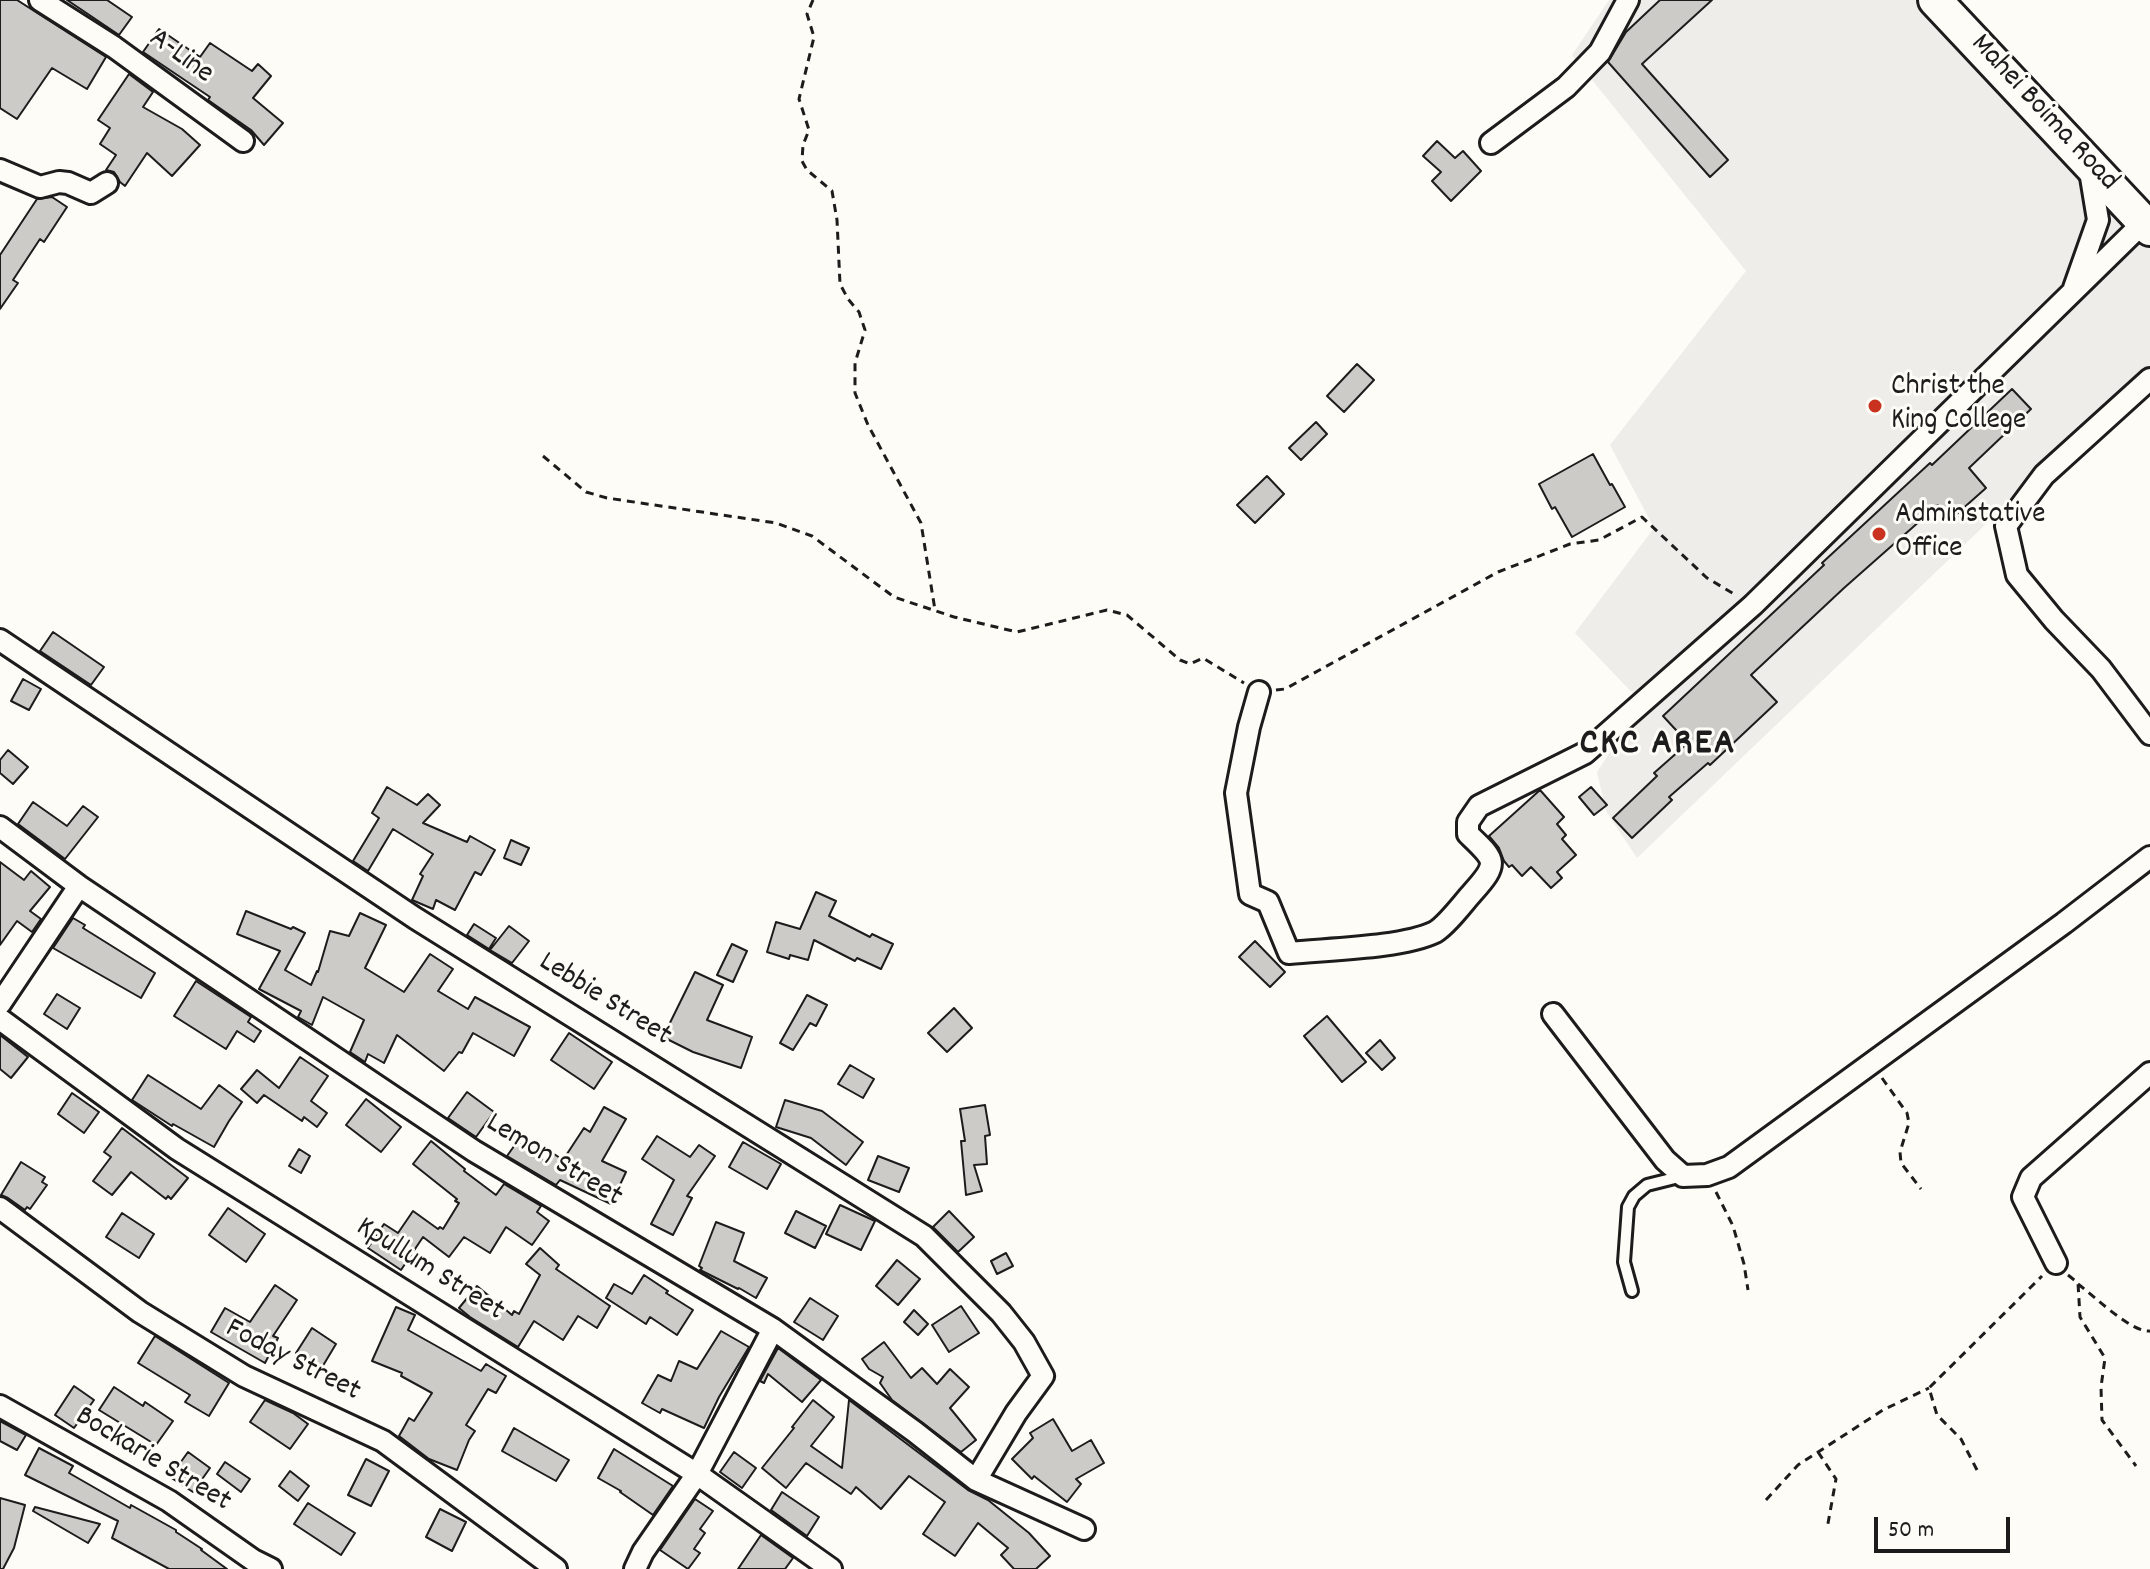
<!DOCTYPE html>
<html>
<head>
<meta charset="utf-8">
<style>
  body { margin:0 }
  #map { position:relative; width:2150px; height:1569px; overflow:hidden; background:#fdfcf7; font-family:Dekko,sans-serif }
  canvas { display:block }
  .scale { position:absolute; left:1874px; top:1517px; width:136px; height:36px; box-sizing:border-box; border:4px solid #1c1c1c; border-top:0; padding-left:10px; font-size:24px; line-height:28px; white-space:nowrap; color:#1c1c1c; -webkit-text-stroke:6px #fdfcf7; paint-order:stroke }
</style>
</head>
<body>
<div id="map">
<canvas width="2150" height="1569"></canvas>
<div class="scale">50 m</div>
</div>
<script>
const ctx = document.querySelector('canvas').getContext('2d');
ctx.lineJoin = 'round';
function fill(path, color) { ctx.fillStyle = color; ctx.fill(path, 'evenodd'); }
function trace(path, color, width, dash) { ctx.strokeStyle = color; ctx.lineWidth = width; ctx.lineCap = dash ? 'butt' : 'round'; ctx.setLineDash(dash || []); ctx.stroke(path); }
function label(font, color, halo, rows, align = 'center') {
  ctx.font = font + ' Dekko,sans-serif'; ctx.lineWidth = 6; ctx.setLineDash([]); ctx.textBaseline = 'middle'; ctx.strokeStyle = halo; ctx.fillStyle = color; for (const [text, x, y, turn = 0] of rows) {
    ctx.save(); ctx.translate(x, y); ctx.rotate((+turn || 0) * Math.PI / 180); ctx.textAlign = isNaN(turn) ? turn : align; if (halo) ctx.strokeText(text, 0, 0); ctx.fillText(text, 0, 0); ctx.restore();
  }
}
fill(new Path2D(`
  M1609,0H1926L2150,240V367L1637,858L1606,811L1597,772L1642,703L1575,633L1654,528L1610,445L1746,271L1572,55Z`), '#eeede9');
const building = new Path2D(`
  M0,0H17L106,57L87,89L52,68L17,119L0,108Z
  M67,0H107L132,17L119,35Z
  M1660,0H1712L1642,64L1728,160L1710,177L1608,62L1626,32Z
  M159,29L200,57L210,43L252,71L258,64L271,76L253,98L283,123L264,145L251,130L208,100L210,97L143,52Z
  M129,74L153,92L143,107L182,129L200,145L172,176L147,153L125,186L120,182L114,172L106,170L116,155L100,144L110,128L98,120Z
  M1437,141L1455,158L1463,151L1481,171L1451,201L1432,181L1441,172L1423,156Z
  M52,197L67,207L44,242L40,239L13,280L18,283L0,309V255L37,199Z
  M1357,364L1374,380L1344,412L1327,396Z
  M2012,389L2031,409L1969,468L1986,488L1950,520L1938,505L1844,588L1751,675L1777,702L1710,765L1708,763L1669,797L1672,800L1632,838L1613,818L1657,776L1654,773L1688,743L1663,716L1824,565L1822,563L1930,463L1932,465Z
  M1316,422L1327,434L1301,460L1289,448Z
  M1593,454L1610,485L1612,484L1625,507L1572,537L1555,507L1552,509L1539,484Z
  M1267,476L1284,494L1255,523L1237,505Z
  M53,632L104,667L91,685L40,651Z
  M23,679L41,689L29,710L11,701Z
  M8,750L28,767L13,784L0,773V760Z
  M387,787L417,805L428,794L440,805L423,823L467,842L470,836L495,850L481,875L475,872L455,910L436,900L433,909L412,900L423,876L420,874L433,854L393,829L368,871L353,861L379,818L372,813Z
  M1591,787L1607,805L1594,815L1579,797Z
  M1540,790L1564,817L1557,824L1566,835L1562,839L1576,855L1557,872L1562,878L1551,888L1531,867L1522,876L1512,865L1509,867L1504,861L1499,848L1489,836Z
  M33,802L67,826L83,806L98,817L65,859L18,824Z
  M511,840L529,848L521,865L504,858Z
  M0,862L24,880L31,871L50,887L30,911L41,919L32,932L17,921L0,945Z
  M816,892L836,901L829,916L870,937L872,934L893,944L881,969L857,958L855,961L814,940L808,960L790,955L789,959L767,952L776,922L800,929Z
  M246,911L291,929L293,927L305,933L285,970L311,985L317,971L318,972L330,931L349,936L360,913L386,925L365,968L404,992L430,954L453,969L438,991L468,1009L475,997L530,1027L514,1056L473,1033L462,1053L459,1052L444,1071L397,1035L384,1063L368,1054L365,1062L350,1052L364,1020L323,997L312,1025L298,1017L301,1011L259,989L280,951L237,934Z
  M73,918L85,925L83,928L155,973L141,998L53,948Z
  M474,924L496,938L489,949L467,935Z
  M509,926L529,941L512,963L490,950Z
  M1255,941L1285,972L1270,987L1239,957Z
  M732,944L747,951L733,982L717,975Z
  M695,972L723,985L707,1020L752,1037L741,1068L693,1052L663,1037Z
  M196,981L251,1017L248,1022L261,1031L254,1042L237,1031L226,1049L174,1016Z
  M57,994L80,1008L67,1029L44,1014Z
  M807,995L827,1005L816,1026L810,1023L793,1050L780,1043Z
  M954,1008L972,1028L947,1052L928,1033Z
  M1327,1016L1366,1062L1342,1082L1304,1036Z
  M569,1033L612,1062L594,1089L551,1060Z
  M0,1035L28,1057L11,1078L0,1069Z
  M1380,1040L1395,1058L1382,1070L1366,1053Z
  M300,1057L328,1076L311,1101L327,1113L317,1127L304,1117L302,1121L264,1095L257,1103L241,1089L257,1070L279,1088Z
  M850,1065L874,1079L863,1098L838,1084Z
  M148,1075L201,1109L219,1085L242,1102L229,1121L214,1147L173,1124L172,1126L132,1100Z
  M467,1092L494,1112L476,1137L448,1118Z
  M72,1093L99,1112L84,1133L58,1114Z
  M366,1099L401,1127L381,1152L346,1125Z
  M785,1100L822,1111L863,1142L846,1165L811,1138L776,1127Z
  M985,1105L990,1135L985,1136L987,1164L974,1165L982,1191L966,1195L961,1141H965L960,1109Z
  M604,1107L626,1119L602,1161L626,1172L611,1204L560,1180L556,1185L507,1156L517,1142L545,1161L551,1152L563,1160L584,1128L590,1132Z
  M122,1128L188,1178L171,1199L168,1196L166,1199L131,1172L112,1195L93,1181L111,1157L104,1152Z
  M657,1136L690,1157L699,1145L715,1156L687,1196L692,1198L673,1235L651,1224L674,1180L642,1159Z
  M431,1141L465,1169L464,1171L496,1195L504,1184L541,1206L537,1212L549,1221L532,1245L506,1227L490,1253L464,1237L449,1257L423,1237L401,1270L368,1248L384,1224L398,1233L413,1211L438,1229L440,1227L443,1229L459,1203L455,1201L457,1199L413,1164Z
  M743,1142L781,1164L767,1189L729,1167Z
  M299,1149L310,1156L301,1173L289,1166Z
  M878,1156L909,1168L899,1192L868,1180Z
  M21,1162L45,1177L42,1182L47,1185L30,1209L27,1207L25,1210L8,1198L1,1195Z
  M840,1205L875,1221L861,1250L826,1234Z
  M228,1208L265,1234L246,1262L209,1235Z
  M796,1211L826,1226L815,1248L785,1233Z
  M949,1211L974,1237L958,1252L933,1227Z
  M122,1213L154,1234L139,1258L106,1237Z
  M716,1222L744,1233L734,1261L767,1278L756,1298L739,1288L738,1289L700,1270L702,1268L699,1266Z
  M540,1248L559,1265L556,1269L610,1306L597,1328L578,1316L563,1340L534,1321L518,1347L470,1317L459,1308L477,1286L512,1315L514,1311L519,1314L540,1275L526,1264Z
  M1006,1253L1013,1266L997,1274L991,1261Z
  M897,1260L920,1279L898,1305L876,1286Z
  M644,1275L668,1291L666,1293L693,1310L677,1335L650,1317L646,1324L606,1298L614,1284L632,1294Z
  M275,1285L297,1300L273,1336L278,1338L265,1363L211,1332L225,1308L250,1322Z
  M810,1298L838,1316L823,1340L794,1322Z
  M961,1306L979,1333L949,1352L932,1325Z
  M396,1307L415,1315L408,1330L481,1371L486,1364L506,1376L496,1393L488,1389L466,1425L475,1431L469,1440L457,1470L429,1459L399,1436L409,1418L414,1421L432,1393L401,1376L402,1373L372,1361Z
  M914,1310L928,1324L918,1335L904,1322Z
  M312,1328L336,1344L321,1369L296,1353Z
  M721,1331L749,1347L719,1397L704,1428L662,1409L660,1413L642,1403L658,1375L671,1381L679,1361L697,1369Z
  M155,1336L229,1383L209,1416L185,1402L190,1395L138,1363Z
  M884,1342L911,1378L922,1368L937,1384L950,1369L969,1387L950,1408L976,1440L961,1452L892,1400L880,1383L883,1377L869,1369L862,1359Z
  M778,1348L821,1380L802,1402L768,1374L764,1383L760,1381Z
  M74,1386L94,1400L74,1428L55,1415Z
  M114,1387L143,1406L145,1402L173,1421L156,1445L99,1410Z
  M265,1400L293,1413L308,1424L290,1449L250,1422Z
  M813,1400L834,1417L811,1446L842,1468L849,1400L968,1490L988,1500L1029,1533L1050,1556L1036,1569H1014L1001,1555L1008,1548L978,1523L955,1556L923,1534L945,1502L909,1476L881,1509L856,1487L851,1494L806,1463L786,1488L762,1468L794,1428L792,1427Z
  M1053,1419L1072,1451L1091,1440L1104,1463L1076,1479L1081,1484L1067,1502L1034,1476L1032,1479L1012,1459L1033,1438L1030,1433Z
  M0,1421L26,1435L17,1450L0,1441Z
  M514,1428L569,1460L556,1481L502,1451Z
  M39,1448L73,1466L69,1473L130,1508L131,1505L176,1530V1532L202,1549L201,1550L227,1569H169L112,1538L118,1521L25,1475Z
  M614,1449L673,1486L653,1515L620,1492L621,1491L598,1478Z
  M188,1452L210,1468L193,1492L170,1477Z
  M734,1452L756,1468L742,1488L720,1472Z
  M366,1459L389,1471L371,1506L348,1495Z
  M225,1462L250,1479L241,1492L217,1474Z
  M290,1471L309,1486L298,1501L279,1486Z
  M782,1492L819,1517L807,1536L771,1510Z
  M0,1498L25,1505L14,1548L3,1569H0Z
  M695,1499L713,1511L700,1529L705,1533L694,1549L700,1553L688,1569L660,1550Z
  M308,1503L355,1533L341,1555L294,1524Z
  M35,1507L100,1524L88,1543L33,1511Z
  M440,1509L466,1522L452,1551L426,1537Z
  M761,1535L793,1558L785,1569H738Z`);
fill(building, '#cccbc8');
trace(building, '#1c1c1c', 2);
const lane = new Path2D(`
  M1632,1291L1624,1262L1628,1207L1634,1196L1647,1185L1683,1176`);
const street = new Path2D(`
  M40,0L114,47L243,141
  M1491,143L1566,87L1600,52L1628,0
  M0,170L40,187L59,182L68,183L91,193L107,183
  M2074,288L2098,220L2089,165
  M2150,379L2044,475L2006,526L2017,575L2054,620L2101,669L2150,734
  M0,640L415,918L924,1236L1001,1313L1024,1342L1043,1376L1016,1413L976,1480
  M1259,692L1249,727L1236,793L1250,894L1268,902L1289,953C1327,949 1402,948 1435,932C1447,925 1463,903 1473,892C1500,862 1495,860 1468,834V822L1479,806L1585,753L1753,605L2144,222
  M0,827L79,886L474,1151L773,1329L915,1432L976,1480L1084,1529
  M0,1004L79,886
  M1553,1014L1665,1160L1683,1176L1707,1175L1729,1167L2064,923L2150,857
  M0,1019L177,1149L697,1474L831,1569
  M0,1208L140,1312L244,1376L383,1441L556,1569
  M2056,1263L2023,1197L2031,1178L2150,1073
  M0,1406L169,1501L253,1560L271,1569
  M635,1569L643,1552L697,1474L773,1329`);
const primary = new Path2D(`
  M1935,0L2150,229`);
trace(lane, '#1c1c1c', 16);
trace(street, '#1c1c1c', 26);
trace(primary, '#1c1c1c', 38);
trace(new Path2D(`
  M813,0L807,14L814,37L799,99L809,130L803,145L802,161L807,170L832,191L837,220L840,284L848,299L859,312L865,330L855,363V393L868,425L921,523L935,610
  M543,456L586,492L607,498L776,523L812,536L894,597L954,617L1017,632L1107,610L1127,615L1180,660L1190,664L1203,658L1244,683
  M1276,690L1285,689L1498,572L1570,544L1599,540L1642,517L1707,578L1734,594
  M1882,1078L1907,1113L1909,1123L1900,1152L1901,1163L1921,1189
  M1716,1192L1733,1226L1744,1264L1748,1290
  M2068,1275L2078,1283L2080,1317L2105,1358L2101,1387L2102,1420L2136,1466
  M2078,1284C2094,1296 2132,1333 2150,1331
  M1818,1452L1836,1479L1827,1529
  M1977,1470L1961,1439L1937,1415L1929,1388L2042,1276
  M1766,1500L1798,1465L1883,1410L1929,1388`), '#1c1c1c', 3, [8, 6]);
trace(lane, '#fdfcf7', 10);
trace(street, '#fdfcf7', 20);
trace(primary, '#fdfcf7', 32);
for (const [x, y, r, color] of [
  [1875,406,8,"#c8321e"],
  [1879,534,8,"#c8321e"]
]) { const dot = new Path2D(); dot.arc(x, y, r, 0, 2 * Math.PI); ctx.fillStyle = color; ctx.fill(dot); trace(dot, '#fdfcf7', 3); }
label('30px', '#1c1c1c', '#fdfcf7', [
  ["A-Line",180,58,36],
  ["Mahei Boima Road",2043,114,47],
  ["Lebbie Street",604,1001,32],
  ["Lemon Street",553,1162,31],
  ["Kpullum Street",429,1271,32],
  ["Foday Street",292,1362,27],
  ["Bockarie Street",152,1461,31]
]);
label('30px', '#1c1c1c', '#fdfcf7', [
  ["Christ the",1891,389],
  ["King College",1891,423],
  ["Adminstative",1895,517],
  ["Office",1895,551]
], 'left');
ctx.letterSpacing = '2px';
label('bold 38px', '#1c1c1c', '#fdfcf7', [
  ["CKC AREA",1658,747]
]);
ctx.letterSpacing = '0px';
</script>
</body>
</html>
